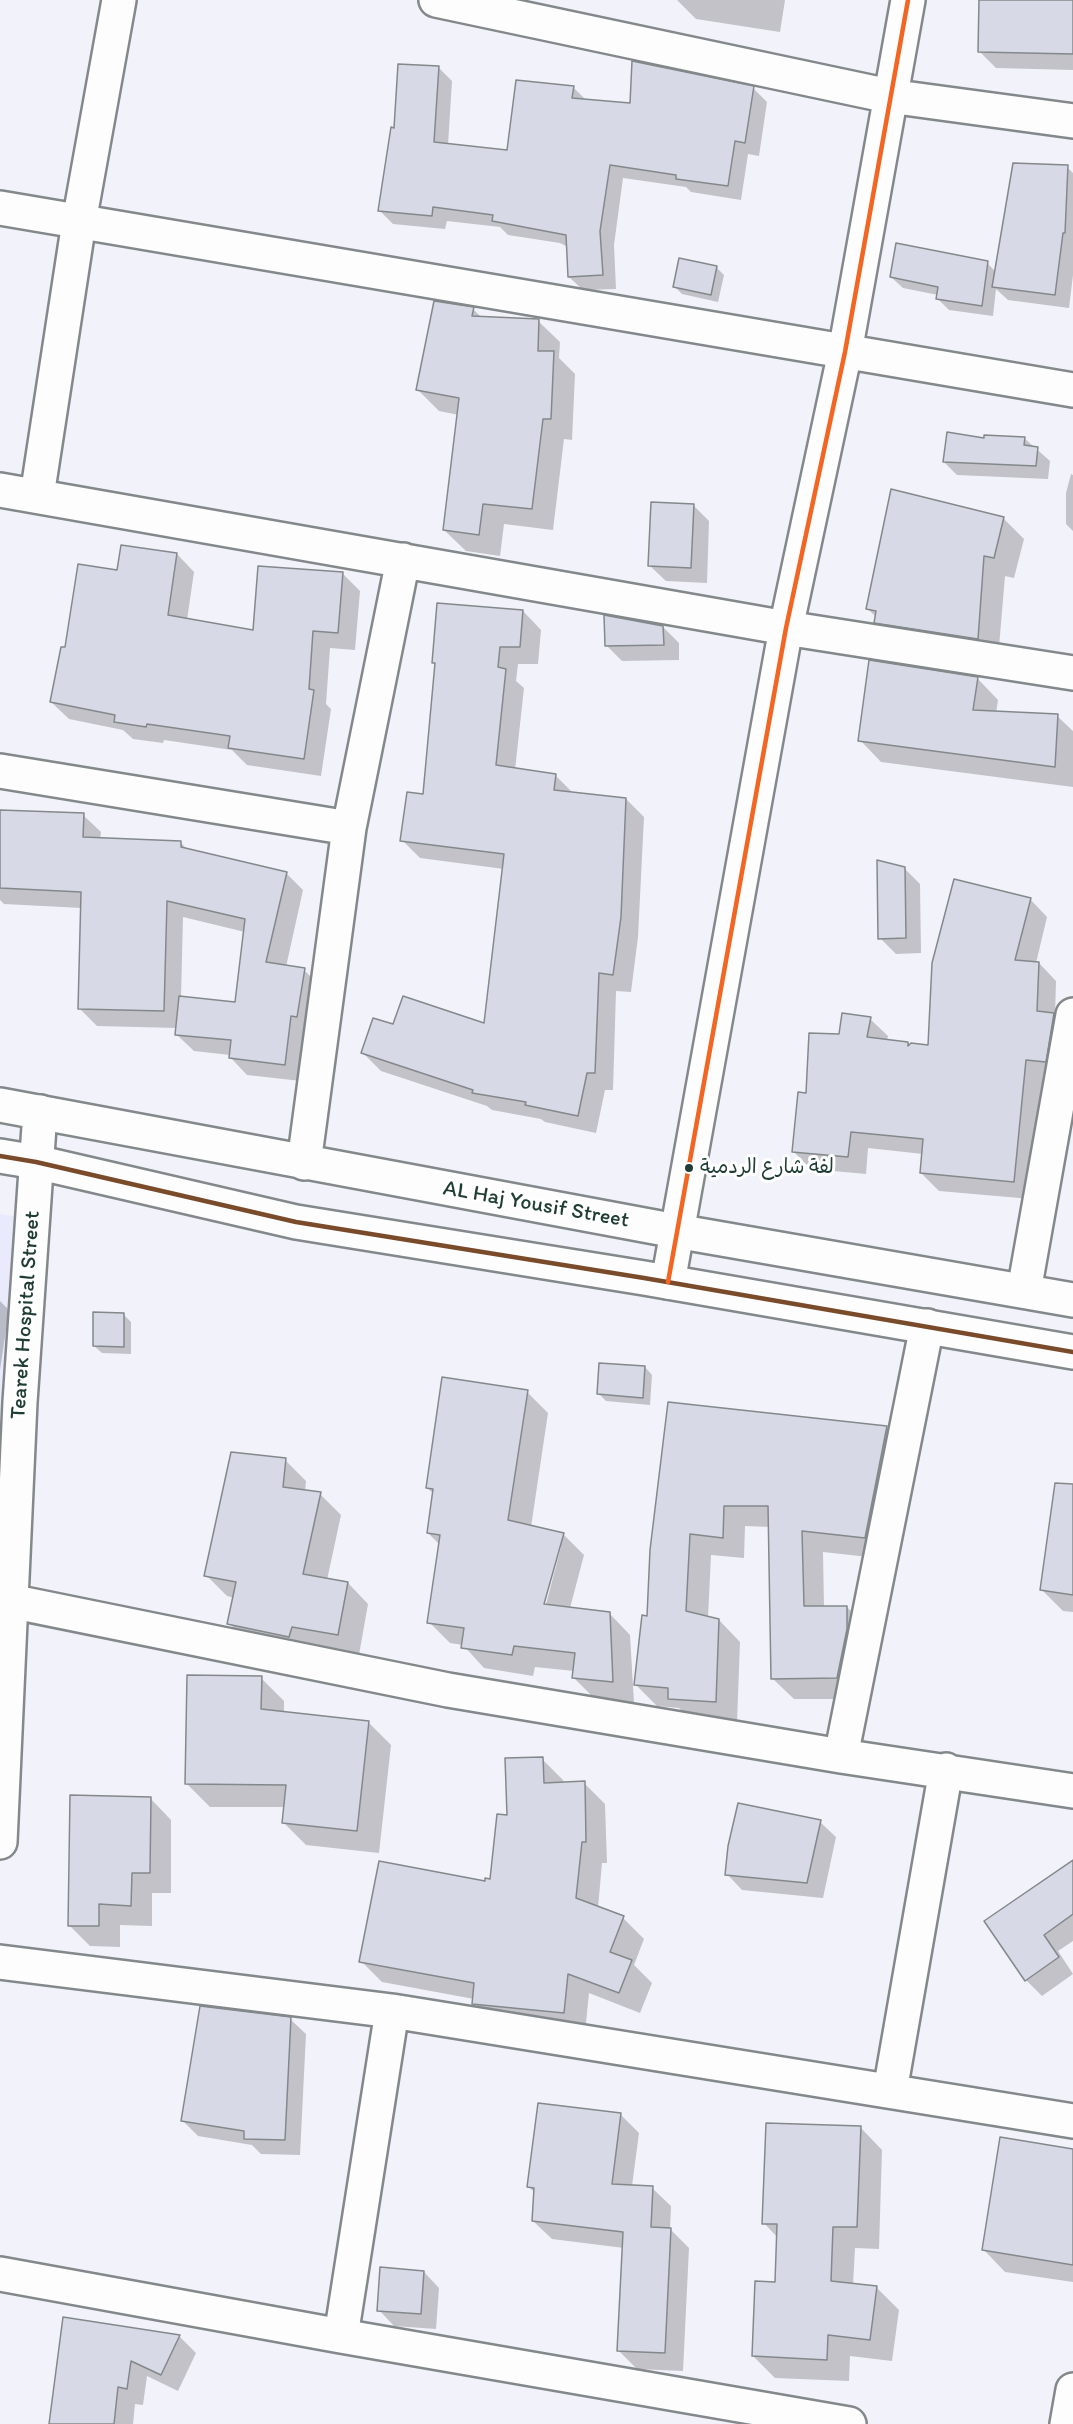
<!DOCTYPE html>
<html>
<head>
<meta charset="utf-8">
<style>
  body { margin:0 }
  canvas { display:block; background:#f2f2fa }
</style>
</head>
<body>
<canvas width="1073" height="2424"></canvas>
<script>
const ctx = document.querySelector('canvas').getContext('2d');
ctx.lineJoin = 'round';
function fill(path, color) { ctx.fillStyle = color; ctx.fill(path, 'evenodd'); }
function trace(path, color, width, dash) { ctx.strokeStyle = color; ctx.lineWidth = width; ctx.lineCap = dash ? 'butt' : 'round'; ctx.setLineDash(dash || []); ctx.stroke(path); }
function label(font, color, halo, rows, align = 'center') {
  ctx.font = font + ' Itim,"Playpen Sans Arabic",sans-serif'; ctx.lineWidth = 6; ctx.setLineDash([]); ctx.textBaseline = 'middle'; ctx.strokeStyle = halo; ctx.fillStyle = color; for (const [text, x, y, turn = 0] of rows) {
    ctx.save(); ctx.translate(x, y); ctx.rotate((+turn || 0) * Math.PI / 180); ctx.textAlign = isNaN(turn) ? turn : align; if (halo) ctx.strokeText(text, 0, 0); ctx.fillText(text, 0, 0); ctx.restore();
  }
}
fill(new Path2D(`
  M0,1214L30,1219L3,1414L0,1413Z`), '#e9eafc');
fill(new Path2D(`
  M677,0H785L780,32L696,19Z
  M980,0H1073V70L996,68L979,51Z
  M438,67L452,81L448,145L508,152L573,87L586,100L631,104L753,88L767,102L759,156L748,154L741,200L691,192L686,187L623,178L614,245L616,289L583,290L569,277L568,247L560,243L508,235L500,227L447,221L445,229L393,224L379,210L396,129Z
  M1067,167L1073,173V275L1069,308L1008,300L996,289L993,316L949,310L937,298L938,295L903,288L891,277L987,263L996,272Z
  M717,268L724,275L718,302L682,294L674,286Z
  M473,309L482,318L538,321L560,342L559,358L575,374L572,440L564,439L553,530L504,524L500,556L466,551L444,530L459,415L439,411L418,390Z
  M1024,438L1050,461L1048,479L957,475L944,462L985,440Z
  M1071,474L1073,475V531L1066,524V493Z
  M693,505L709,521L707,583L666,581L650,566Z
  M1003,518L1024,539L1014,578L1005,576L998,659L897,643L876,622L877,618L868,609Z
  M177,554L194,572L187,620L255,632L342,573L360,591L355,650L330,648L326,704L331,709L321,776L247,765L232,750L164,740L163,743L133,739L123,730L69,719L51,702L66,649L118,572Z
  M523,611L541,630L538,664H518L516,681L524,688L515,770L556,776L574,794L626,799L644,817L638,937L631,992L616,991L613,1090H605L596,1133L545,1122L541,1119L492,1110L487,1106L381,1071L363,1053L394,1026L485,1025L504,869L420,858L402,840L424,796L437,666L434,662Z
  M663,627L679,643V660L622,661L606,645Z
  M977,678L998,700L996,713L1057,716L1073,731V787L881,762L860,740Z
  M83,815L101,832L100,839L181,843L189,851L286,873L303,890L286,967L304,970L321,987L301,1081L247,1075L230,1057V1055L194,1051L176,1034L177,1028L97,1026L80,1009L82,908L4,904L0,900V823ZM183,917L245,932L237,1004L181,998Z
  M904,868L920,884L921,953L896,954L880,938Z
  M1030,899L1047,917L1036,963H1039L1056,981L1055,1016L1071,1032L1063,1079L1043,1077L1031,1199L939,1191L921,1173L923,1154L868,1148L866,1174L811,1169L793,1151L807,1094L841,1036L870,1019L888,1036L887,1041L908,1044L910,1046H929Z
  M0,1301L9,1310L0,1370Z
  M123,1314L131,1322V1354L102,1353L94,1346Z
  M645,1367L652,1375L650,1405L606,1401L599,1394Z
  M527,1392L548,1413L531,1527L563,1534L584,1555L570,1608L609,1613L630,1635L634,1703L595,1699L573,1677L574,1671L535,1667L533,1676L484,1668L463,1645L450,1643L429,1622L440,1545L428,1533L434,1494L427,1488ZM558,1547H561L544,1612L541,1611Z
  M669,1404L886,1427L907,1449L887,1559L823,1552L824,1607H847L868,1629L859,1699H794L772,1678L770,1527L745,1526L744,1558L711,1555L708,1618L719,1620L740,1642L737,1723L691,1720L679,1708L657,1706L635,1684L648,1618Z
  M285,1460L306,1481L305,1492L320,1494L341,1515L327,1580L348,1583L368,1604L359,1655L312,1647L250,1644L229,1623L234,1598L227,1596L206,1575Z
  M1073,1503V1612L1063,1611L1042,1590Z
  M261,1678L284,1701V1713L368,1722L391,1745L379,1853L306,1845L283,1822L285,1807H210L187,1784Z
  M542,1759L563,1780L564,1784L584,1783L605,1804L607,1863H602L598,1908L623,1918L644,1939L634,1965L652,1983L640,2013L589,1993L585,2033L495,2024L474,2003V1999L382,1982L361,1961L491,1880L508,1816Z
  M150,1798L171,1820V1893H152V1926L120,1925V1947L90,1946L69,1925Z
  M820,1822L836,1837L823,1898L742,1890L727,1874Z
  M1073,1871V1941L1058,1951L1073,1974L1042,1996L1026,1980L986,1921Z
  M290,2019L306,2034L300,2155L261,2154L252,2145L198,2136L182,2120Z
  M620,2114L639,2133L632,2186L652,2188L671,2206L670,2229L689,2248L683,2371L637,2369L618,2350L624,2248L552,2239L533,2221L535,2193L529,2187Z
  M860,2127L882,2150L879,2249L855,2248L853,2285L877,2288L899,2310L892,2361L850,2356L849,2381L775,2378L753,2356L777,2283L778,2238L764,2223Z
  M1073,2150V2282L1005,2272L983,2249Z
  M424,2272L439,2288L436,2329L394,2326L379,2310Z
  M64,2319L179,2336L196,2353L178,2391L147,2376L143,2405L135,2404L133,2424H51Z`), '#0003');
const building = new Path2D(`
  M979,0H1073V54L978,52Z
  M632,61L754,86L745,143L735,141L728,186L676,179V175L610,165L600,231L603,275L568,277L566,235L492,221L493,215L433,207L432,216L378,211L391,127L394,128L398,64L439,66L434,142L507,150L516,80L574,86L572,98L630,103Z
  M1013,163L1068,165L1065,233H1063L1055,295L992,287Z
  M896,243L988,261L982,306L936,299L938,287L890,277Z
  M679,258L717,266L711,295L673,287Z
  M434,301L474,307L472,316L539,319L538,351H554L551,419H543L532,509L483,504L479,535L443,530L459,398L416,390Z
  M947,432L984,438V435L1025,437L1024,445L1038,447L1036,466L943,462Z
  M891,489L1004,517L994,558L984,556L978,639L874,623L876,611L866,609Z
  M651,502L694,504L691,568L648,566Z
  M121,545L177,553L168,615L253,630L258,566L343,572L338,633L313,631L309,689L314,690L304,759L228,748L230,736L147,724L146,727L114,722L115,715L50,702L61,647H65L78,564L117,570Z
  M437,603L523,610L520,647H500L498,667L506,669L496,765L556,774L554,790L626,798L621,917L613,975L599,973L595,1073H587L578,1116L525,1105L526,1102L472,1093L473,1090L361,1053L373,1018L393,1024L403,996L484,1023L504,854L400,841L407,792L423,794L435,663H432Z
  M604,615L663,626L664,645L605,646Z
  M869,660L978,677L973,710L1058,714L1055,767L858,741Z
  M0,810L84,813L83,837L181,841V847L287,872L266,962L305,968L297,1017L291,1016L285,1065L229,1058L231,1040L175,1035L179,996L235,1002L245,919L167,901L164,1011L78,1009L81,892L0,888Z
  M877,860L905,867L906,938L878,939Z
  M954,879L1031,898L1015,960L1039,962L1037,1011L1054,1013L1046,1062L1026,1060L1014,1182L920,1173L923,1139L851,1132L848,1157L792,1152L798,1092L806,1093L809,1033L839,1034L842,1013L871,1017L867,1037L908,1042V1046L911,1043L928,1045L932,963Z
  M93,1312L124,1313V1347L93,1346Z
  M599,1363L645,1366L643,1398L597,1394Z
  M442,1377L528,1390L508,1520L564,1533L544,1604L610,1612L613,1682L572,1678L575,1653L514,1646L512,1655L461,1648L464,1628L427,1623L440,1535L427,1533L433,1489L426,1488Z
  M668,1402L887,1426L865,1538L802,1531L804,1606H847V1629L837,1678L771,1679L768,1506H724L723,1538L690,1534L686,1611L719,1619L716,1702L668,1699V1688L634,1685L642,1615L647,1616L650,1550Z
  M231,1452L286,1458L283,1487L321,1492L303,1574L348,1582L338,1635L292,1627L289,1637L227,1624L236,1582L204,1576Z
  M1055,1483L1073,1484V1595L1040,1590Z
  M187,1675L262,1676L261,1709L369,1721L357,1831L282,1823L286,1785L185,1784Z
  M543,1757L544,1783L585,1781L586,1842H582L576,1898L624,1916L610,1952L632,1960L619,1993L568,1974L564,2013L472,2004L474,1983L359,1962L379,1861L485,1881V1878L490,1879L497,1814L507,1815L505,1758Z
  M70,1795L151,1797L150,1873H132L131,1906L99,1904V1926H68Z
  M738,1803L821,1820L807,1883L725,1875L728,1846Z
  M1073,1860V1914L1044,1935L1059,1957L1025,1981L984,1921Z
  M200,2006L291,2017L285,2140L244,2139V2131L181,2121Z
  M538,2103L621,2113L612,2184L653,2186L651,2227L671,2228L665,2353L617,2351L623,2232L532,2221L534,2188L527,2187Z
  M766,2123L861,2126L857,2227H833L831,2281L877,2286L870,2340L828,2335L827,2360L752,2356L755,2281L775,2282L777,2224H762Z
  M1000,2137L1073,2149V2265L982,2250Z
  M380,2267L424,2271L421,2314L377,2311Z
  M63,2317L180,2335L161,2375L131,2361L127,2389L118,2387L114,2424H49Z`);
fill(building, '#d7dae6');
trace(building, '#83898b', 1.5);
const minor = new Path2D(`
  M436,0L889,96L1073,121
  M0,208L1073,390
  M0,490L786,628L1073,673
  M37,496L79,222L119,0
  M0,771L349,828
  M304,1163L349,828L403,560
  M668,1282L786,628L845,352L908,0
  M1024,1291L1073,1015
  M0,1599L448,1690L841,1756L1073,1791
  M841,1756L927,1326
  M0,1842L20,1402L40,1112
  M0,1962L392,2011L1073,2121
  M890,2091L946,1770
  M0,2274L341,2336L849,2424
  M341,2336L392,2011
  M1067,2424L1073,2390`);
const major = new Path2D(`
  M0,1105L676,1231L1073,1300
  M0,1156L36,1162L296,1222L644,1278L1073,1352`);
trace(minor, '#83898b', 38);
trace(major, '#83898b', 38);
trace(minor, '#fdfdfe', 33);
trace(major, '#fdfdfe', 33);
trace(new Path2D(`
  M0,1156L36,1162L296,1222L644,1278L1073,1352`), '#7a4b2a', 4.5);
trace(new Path2D(`
  M668,1282L786,628L845,352L908,0`), '#f26522', 4.5);
for (const [x, y, r, color] of [
  [689,1168,5,"#1f3d34"]
]) { const dot = new Path2D(); dot.arc(x, y, r, 0, 2 * Math.PI); ctx.fillStyle = color; ctx.fill(dot); trace(dot, '#fff', 2); }
label('20px', '#1f3d34', '#fff', [
  ["لفة شارع الردمية",700,1168]
], 'left');
label('22px', '#1f3d34', '#fff', [
  ["AL Haj Yousif Street",536,1205,10],
  ["Tearek Hospital Street",26,1315,-86]
]);
</script>
</body>
</html>
